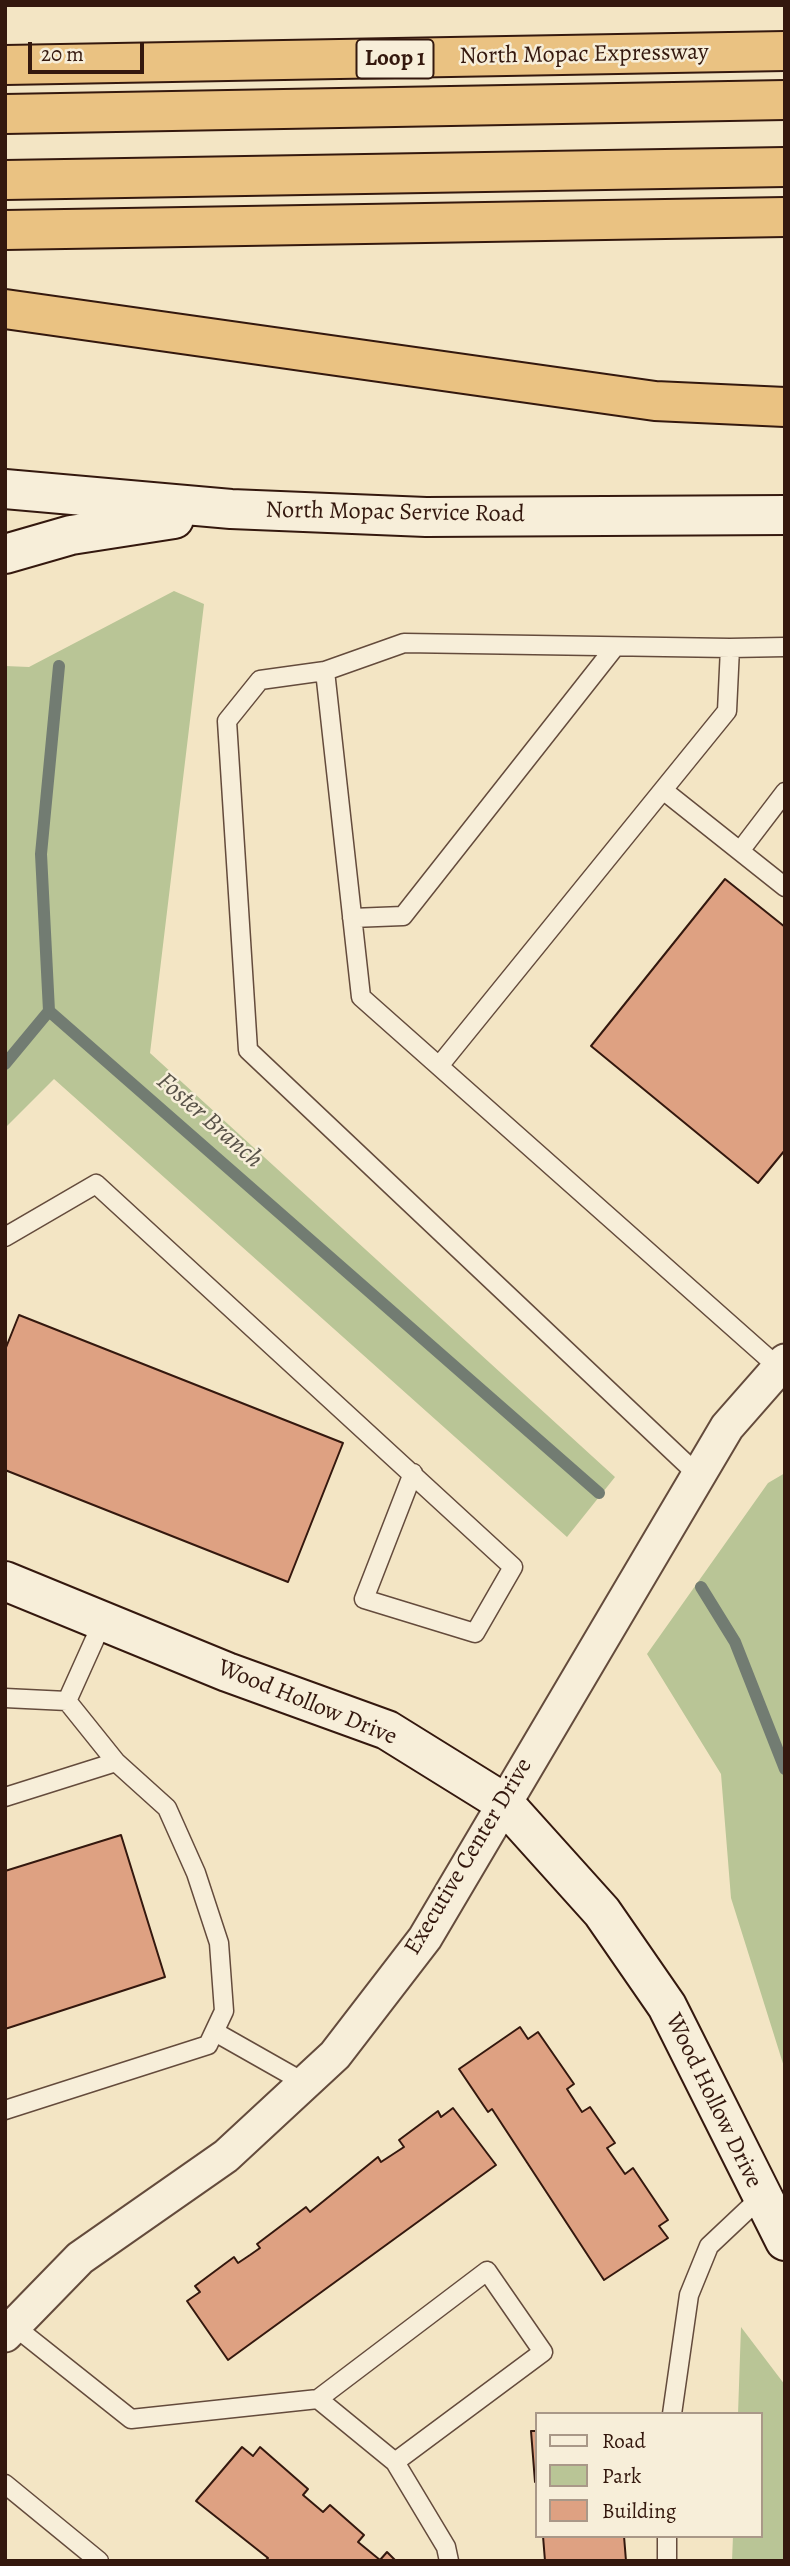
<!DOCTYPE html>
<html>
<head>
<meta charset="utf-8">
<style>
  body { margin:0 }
  #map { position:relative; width:790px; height:2566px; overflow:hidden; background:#f3e5c4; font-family:Alegreya,serif }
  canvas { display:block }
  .frame { position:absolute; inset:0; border:7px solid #34180e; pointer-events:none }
  .legend { position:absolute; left:535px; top:2412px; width:228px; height:126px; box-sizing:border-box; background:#f7eed9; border:2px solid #a99888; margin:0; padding:9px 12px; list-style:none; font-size:21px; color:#34180e }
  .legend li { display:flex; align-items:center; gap:14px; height:35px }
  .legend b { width:35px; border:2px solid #a99888 }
  .scale { position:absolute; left:28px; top:42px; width:116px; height:32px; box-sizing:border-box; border:4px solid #34180e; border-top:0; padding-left:9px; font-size:21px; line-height:24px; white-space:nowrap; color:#34180e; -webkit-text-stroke:5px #f7eed9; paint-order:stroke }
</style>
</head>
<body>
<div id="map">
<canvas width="790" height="2566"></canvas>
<div class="frame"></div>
<ul class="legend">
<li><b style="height:9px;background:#f7eed9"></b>Road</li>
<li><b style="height:19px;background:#b9c596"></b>Park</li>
<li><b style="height:19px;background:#dea182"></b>Building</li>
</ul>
<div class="scale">20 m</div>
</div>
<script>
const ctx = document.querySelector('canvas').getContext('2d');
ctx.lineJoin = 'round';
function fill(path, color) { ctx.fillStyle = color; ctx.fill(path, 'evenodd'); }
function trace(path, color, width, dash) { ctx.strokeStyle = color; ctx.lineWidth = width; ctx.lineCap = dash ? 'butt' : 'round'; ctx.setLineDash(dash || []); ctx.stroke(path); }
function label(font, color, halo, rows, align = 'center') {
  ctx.font = font + ' Alegreya,serif'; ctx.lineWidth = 5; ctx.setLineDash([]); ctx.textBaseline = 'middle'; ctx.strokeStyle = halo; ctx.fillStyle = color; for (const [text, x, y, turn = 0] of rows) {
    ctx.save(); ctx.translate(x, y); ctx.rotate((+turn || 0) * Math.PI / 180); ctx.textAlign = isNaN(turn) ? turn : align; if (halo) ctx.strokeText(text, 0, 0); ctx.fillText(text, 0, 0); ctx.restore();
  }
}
fill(new Path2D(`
  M174,591L204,604L150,1053L615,1477L567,1537L54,1079L5,1128V666L29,667Z
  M785,1473V2070L731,1898L721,1774L647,1654L768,1483Z
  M741,2327L785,2385V2561H732L733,2536H760V2414H738Z`), '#b9c596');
trace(new Path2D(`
  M59,666L41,854L49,1011L599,1493
  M5,1064L49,1011
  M701,1587L735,1642L785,1769`), '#727c72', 12);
const building = new Path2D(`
  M725,879L785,927V1150L758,1183L591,1046Z
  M19,1315L343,1443L288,1582L5,1470V1350Z
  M121,1835L165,1977L5,2029V1871Z
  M520,2027L528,2039L538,2032L574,2084L567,2089L582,2112L590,2107L615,2143L607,2148L625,2174L633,2168L668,2220L659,2226L668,2238L604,2280L492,2109L488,2112L459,2069Z
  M453,2108L496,2165L228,2360L187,2301L200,2292L195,2286L234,2257L238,2263L250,2255L260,2248L257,2244L306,2207L310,2212L378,2157L381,2162L404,2147L399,2140L438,2111L441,2117Z
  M531,2431H536V2482H535Z
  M242,2447L253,2456L260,2447L308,2489L303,2495L323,2512L330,2505L364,2535L358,2542L380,2560L387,2552L396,2561H265L268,2558L196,2501Z
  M543,2536H624L626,2561H545Z`);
fill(building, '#dea182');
trace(building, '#34180e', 2);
const lane = new Path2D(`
  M730,648L785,647
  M325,671L404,643L730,648L727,711L439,1066
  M663,790L785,887
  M740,851L785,792
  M352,918L403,916L615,647
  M5,1237L96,1184L513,1567L475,1633L364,1599L413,1473
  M698,1475L248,1050L227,721L260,680L325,671L361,997L778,1367
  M5,1698L67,1701L103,1621
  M5,1797L116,1762L67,1701
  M215,2032L305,2083
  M5,2110L208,2045L224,2011L219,1943L196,1873L167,1808L116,1762
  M14,2326L131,2419L318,2399L487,2271L543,2352L395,2462L446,2547L449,2561
  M318,2399L395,2462
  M672,2414L689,2295L709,2246L761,2197
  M5,2484L99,2561
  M667,2536V2561`);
const street = new Path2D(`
  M5,2335L80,2258L226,2156L335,2055L425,1938L727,1427L785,1361`);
const secondary = new Path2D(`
  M5,489L231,509L426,517L785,515
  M5,554L71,535L174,519
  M5,1581L227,1672L387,1730L503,1802L602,1912L667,2006L785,2241`);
const highway = new Path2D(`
  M5,65L785,51
  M5,114L785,100
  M5,180L785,167
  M5,230L785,217
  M5,309L655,401L785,407`);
trace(lane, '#644b3c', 21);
trace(street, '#644b3c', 37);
trace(secondary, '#34180e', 42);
trace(highway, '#34180e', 42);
trace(lane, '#f7eed9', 18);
trace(street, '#f7eed9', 33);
trace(secondary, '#f7eed9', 38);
trace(highway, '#eac282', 38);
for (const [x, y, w] of [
  [395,59,77]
]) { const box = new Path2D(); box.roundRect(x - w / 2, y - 19.5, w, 39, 5); ctx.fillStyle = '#f7eed9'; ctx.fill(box); trace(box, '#34180e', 2); }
label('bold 23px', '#34180e', null, [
  ["Loop 1",395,59]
]);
label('24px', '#34180e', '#f7eed9', [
  ["North Mopac Expressway",584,55,-1],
  ["North Mopac Service Road",395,513,1],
  ["Wood Hollow Drive",307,1703,22],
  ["Executive Center Drive",469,1857,-59],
  ["Wood Hollow Drive",713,2101,64]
]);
label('italic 26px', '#585248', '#f7eed9', [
  ["Foster Branch",209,1121,41]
]);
</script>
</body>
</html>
